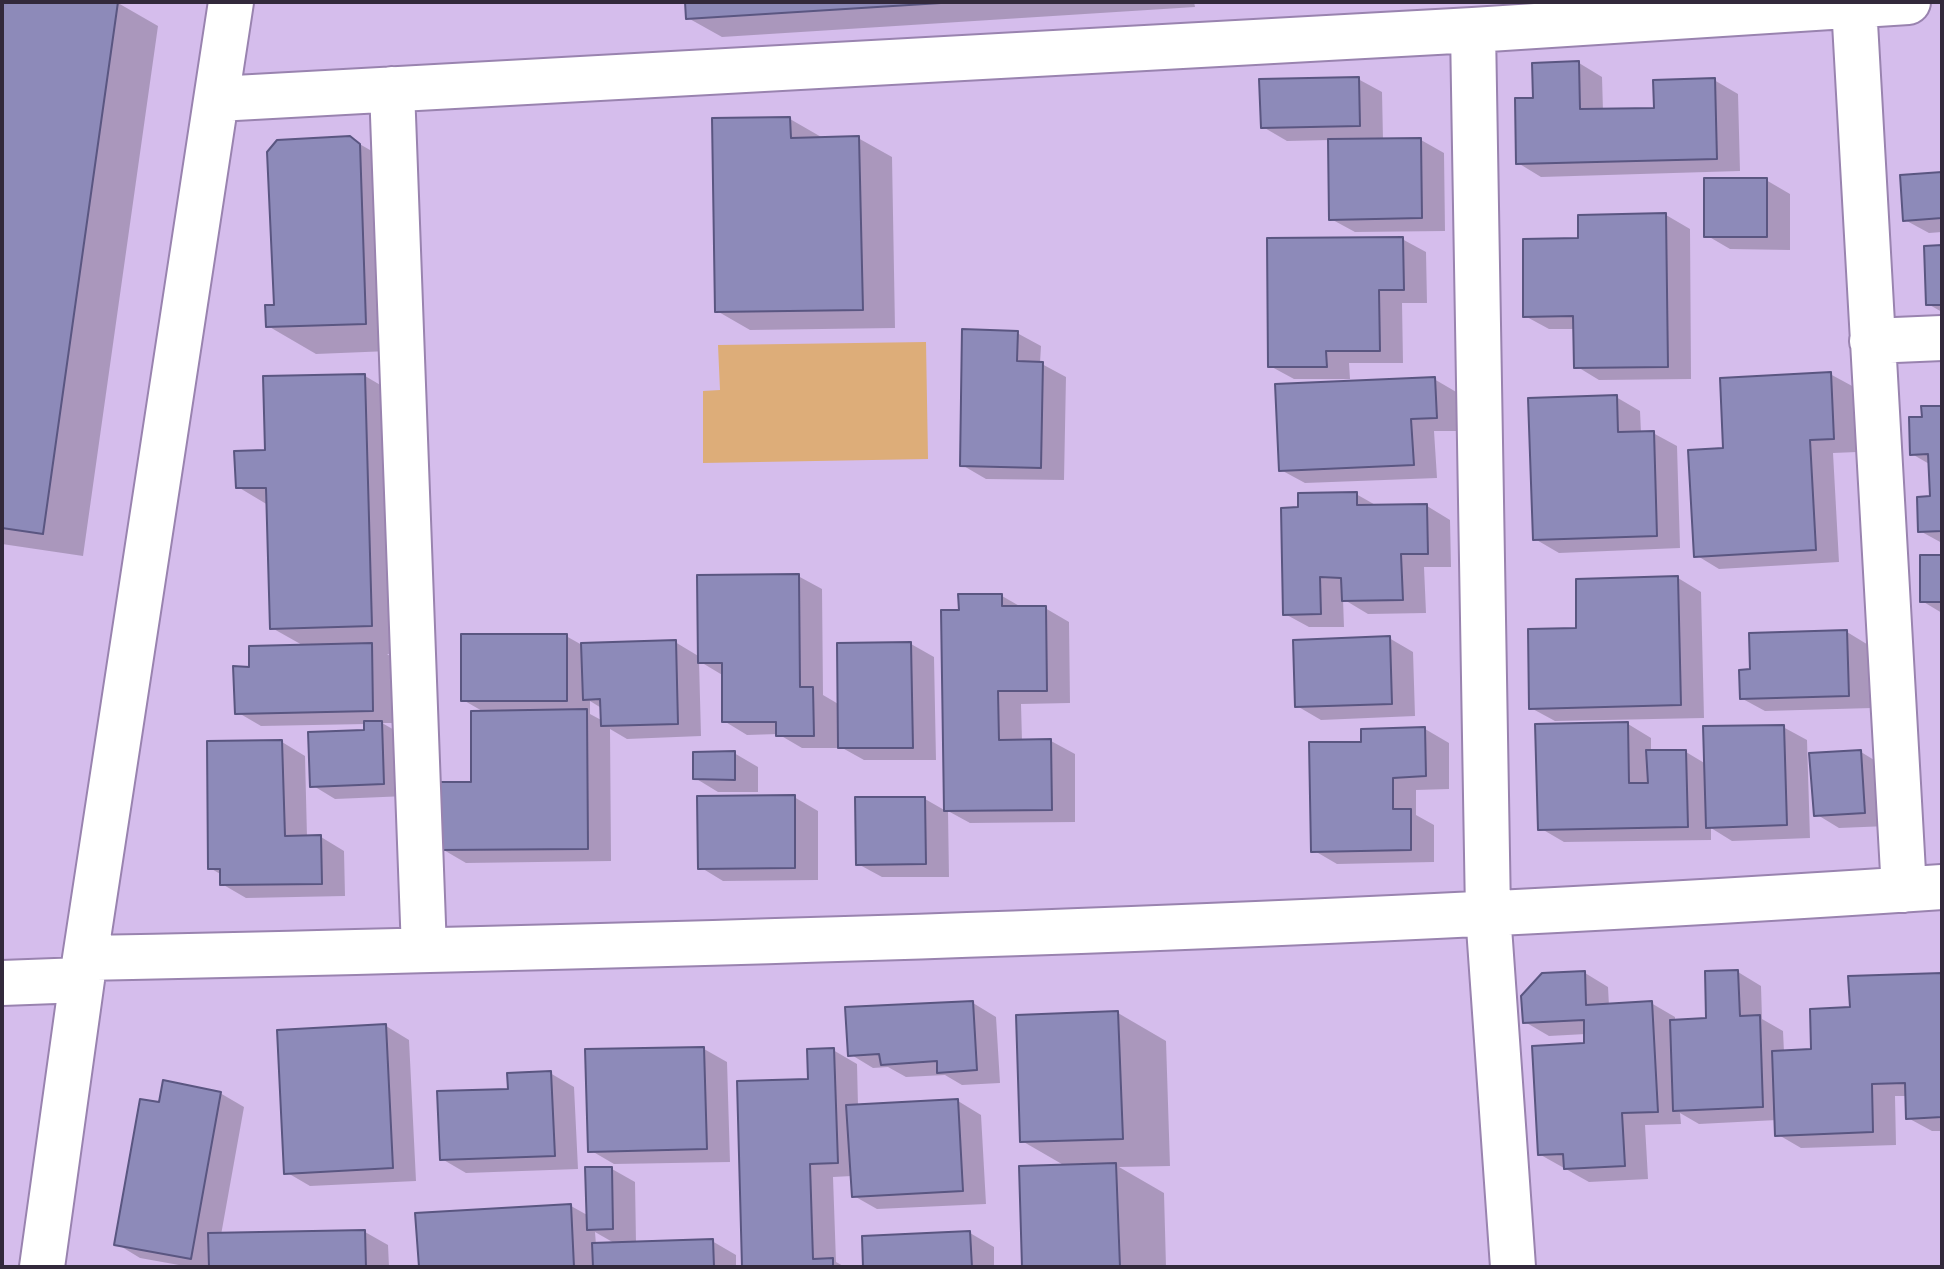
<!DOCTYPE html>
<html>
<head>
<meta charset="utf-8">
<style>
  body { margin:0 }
  #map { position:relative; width:1944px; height:1269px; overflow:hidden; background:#d5bdec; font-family:Poppins,sans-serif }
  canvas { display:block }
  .frame { position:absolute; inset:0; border:4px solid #32293b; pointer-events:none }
</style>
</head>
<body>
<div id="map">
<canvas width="1944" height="1269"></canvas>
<div class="frame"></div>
</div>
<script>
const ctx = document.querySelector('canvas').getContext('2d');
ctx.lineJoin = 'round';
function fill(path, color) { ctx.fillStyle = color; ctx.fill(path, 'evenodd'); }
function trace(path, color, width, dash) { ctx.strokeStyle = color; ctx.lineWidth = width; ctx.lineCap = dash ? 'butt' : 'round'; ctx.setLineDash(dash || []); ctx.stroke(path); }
fill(new Path2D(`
  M926,342L928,459L703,463V391L720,390L718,345Z`), '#ddad79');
fill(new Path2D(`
  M2,2L118,3L158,26L83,556L2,544Z
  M687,2H1194L1195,7L722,37L688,18Z
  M1579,63L1602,77L1603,111L1656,110L1714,80L1738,94L1740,171L1541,177L1518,163L1535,100Z
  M1358,79L1382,92L1383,140H1421L1444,153L1445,231L1355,232L1331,219L1330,140L1287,141L1263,127Z
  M790,119L823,138H858L892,157L895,328L750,330L717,311Z
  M349,138L398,166L414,350L316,354L268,326Z
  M1942,174V232L1929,233L1905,220Z
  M1766,180L1790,194V250L1730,249L1706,235Z
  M1666,215L1690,229L1691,379L1599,380L1576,366L1575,329H1549L1525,316L1580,240Z
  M1402,239L1426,252L1427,303H1402L1403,363H1349L1350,379H1294L1270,366Z
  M1942,247V312L1928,304Z
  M1017,333L1041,346L1040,363L1066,377L1064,480L986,479L962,465Z
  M1830,374L1854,387L1857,452L1833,453L1839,562L1719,569L1696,555L1725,450Z
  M365,376L413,404L420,653L387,654L395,659L396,723H382L405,736L407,796L335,799L312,785L366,732V724L261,726L237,712L252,669L304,646L272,628L268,505L238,487L267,452Z
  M1434,379L1458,393L1460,431H1434L1437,478L1305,483L1281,470Z
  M1616,397L1640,411L1641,433H1653L1677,446L1680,548L1559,553L1535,539Z
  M1942,408V543L1920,531L1932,498L1931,465L1912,454L1924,419Z
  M1356,494L1379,507L1427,506L1450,520L1451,567H1424L1426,613L1368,614L1343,599L1344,627H1309L1285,614L1300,509Z
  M1942,557V613L1922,601Z
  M798,576L822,589L823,695L840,705L911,644L934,657L936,760H864L837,745V748H802L778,734L747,735L724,721V676L699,661L701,736L627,739L610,729L611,861L466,863L442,849L473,784L484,712L463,700L566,636L582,645L675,642L700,657ZM590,701L603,709V721L590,714Z
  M1678,578L1701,592L1704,718L1555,721L1531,708L1578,630Z
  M1002,596L1023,608H1045L1069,622L1070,703L1021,704L1022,741H1051L1075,754V822L970,823L948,811L949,877H882L858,864L925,799L946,811L961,612Z
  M1847,632L1870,646L1872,708L1765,711L1741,698L1752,671Z
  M1389,638L1413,652L1415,716L1321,720L1297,706Z
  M1628,724L1651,738V752H1686L1706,764L1783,727L1807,740L1810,838L1732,841L1711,828V840L1564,842L1540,828Z
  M1425,729L1449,743V789L1416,790V815L1434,825V862L1337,864L1313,850L1363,744Z
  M282,742L305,756L307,837H321L344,851L345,896L246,898L222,884V875L210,868Z
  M1861,752L1884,766L1888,826L1839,828L1816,814Z
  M734,753L758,767V792H718L695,778Z
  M794,797L818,811V880L723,881L700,867Z
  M1738,972L1761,986L1762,1019L1783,1031L1784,1052L1813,1051L1852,1009L1942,975V1131H1932L1908,1118V1096H1895L1896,1145L1801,1148L1777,1134V1120L1699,1124L1680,1113L1681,1124L1645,1125L1648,1179L1589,1182L1539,1154L1586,1045V1034L1549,1036L1525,1022L1585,973L1608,987L1609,1006L1651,1003L1675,1017V1022L1708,1020Z
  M973,1003L996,1017L1000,1083L962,1085L945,1075L906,1077L888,1067L873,1068L850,1054Z
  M1118,1013L1166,1041L1170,1166L1119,1167L1164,1193L1166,1267H1024L1067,1167L1022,1141Z
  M386,1026L409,1040L416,1181L310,1186L286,1172Z
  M704,1049L727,1062L730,1162L614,1164L590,1150Z
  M833,1050L857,1064L858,1106L958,1101L981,1115L986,1204L877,1209L854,1196L852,1176L833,1177L836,1262L845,1267H744L810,1081Z
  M550,1073L574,1087L578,1169L466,1173L442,1159L510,1090Z
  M220,1093L244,1107L221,1235L365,1232L388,1245L389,1267H190L140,1258L117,1244L161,1104Z
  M612,1169L635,1182L636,1243L712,1241L736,1255V1267H421L571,1206L589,1216ZM595,1232L616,1244L596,1245Z
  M970,1233L994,1247V1267H865Z`), '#0003');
const building = new Path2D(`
  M2,2H118L43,534L2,528Z
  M685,2H957L686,19Z
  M1579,61L1580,109L1654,108L1653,80L1715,78L1717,159L1516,164L1515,98H1533L1532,63Z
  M1359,77L1360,126L1261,128L1259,79Z
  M790,117L791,138L859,136L863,310L715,312L712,118Z
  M350,136L360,144L366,324L266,327L265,305H274L267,152L277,140Z
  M1421,138L1422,218L1329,220L1328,139Z
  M1942,172V218L1903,221L1900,175Z
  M1704,178H1767V237H1704Z
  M1666,213L1668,367L1574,368L1573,316L1523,317V239L1578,238V215Z
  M1403,237L1404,290H1379L1380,351H1326L1327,367H1268L1267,238Z
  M1942,245V305H1926L1924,246Z
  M962,329L1018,331L1017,361L1043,362L1041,468L960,466Z
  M1831,372L1834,439L1810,440L1816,550L1694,557L1688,450L1723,448L1720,378Z
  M365,374L372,626L270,629L266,488H236L234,451L265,450L263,376Z
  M1435,377L1437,418L1411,419L1414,465L1279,471L1275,384Z
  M1617,395L1618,432L1654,431L1657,536L1533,540L1528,398Z
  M1921,406H1942V531L1918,532L1917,497L1930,496L1928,454L1910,455L1909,417H1922Z
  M1357,492V505L1427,504L1428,554H1401L1403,600L1342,601L1341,578L1320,577L1321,614L1283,615L1281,508L1298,507V493Z
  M1920,555H1942V602H1920Z
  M799,574L800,687H813L814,736H776V722H722V663H698L697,575Z
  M1678,576L1681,705L1529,709L1528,629L1576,628V579Z
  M958,594H1002V606H1046L1047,691H998L999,740L1051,739L1052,810L944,811L941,610H959Z
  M1847,630L1849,696L1740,699L1739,670L1750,669L1749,633Z
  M461,634H567V701H461Z
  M1390,636L1392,704L1295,707L1293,640Z
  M676,640L678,724L601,726L600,699L583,700L581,643Z
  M911,642L913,748H838L837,643Z
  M372,643L373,711L235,714L233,666L249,667V646Z
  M587,709L588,849L440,850V782H471V711Z
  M364,721H382L384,784L310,787L308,732L364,730Z
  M1628,722L1629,783H1648L1646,750H1686L1688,827L1538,830L1535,724Z
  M1784,725L1787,825L1706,828L1703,726Z
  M1425,727L1426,776L1393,778V809H1411V850L1311,852L1309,742H1361V729Z
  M282,740L285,836L321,835L322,884L220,885V869H208L207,741Z
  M1861,750L1865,813L1814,816L1809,753Z
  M735,751V780L693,779V752Z
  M795,795V868L698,869L697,796Z
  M855,797H925L926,864L856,865Z
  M1738,970L1740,1016L1760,1015L1763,1107L1673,1111L1670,1020L1706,1018L1705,971Z
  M1585,971L1586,1005L1652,1001L1658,1112L1622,1113L1625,1166L1564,1169L1563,1154L1538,1155L1532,1046L1584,1043V1020L1523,1023L1521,996L1542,973Z
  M1942,973V1117L1906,1119L1905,1083L1872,1084L1873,1132L1775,1136L1772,1051L1811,1049L1810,1009L1850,1007L1848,976Z
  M973,1001L977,1070L937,1073V1061L881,1065L879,1054L848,1056L845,1007Z
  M1118,1011L1123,1139L1020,1142L1016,1015Z
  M386,1024L393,1168L284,1174L277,1030Z
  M704,1047L707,1149L588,1152L585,1049Z
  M834,1048L838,1163L810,1164L813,1259L833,1258V1267H742L737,1081L808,1079L807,1049Z
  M551,1071L555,1156L440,1160L437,1091L508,1089L507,1073Z
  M163,1080L221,1092L191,1259L114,1245L140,1099L159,1102Z
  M958,1099L963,1191L852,1197L846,1105Z
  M1116,1163L1120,1267H1022L1019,1166Z
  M585,1167H612L613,1229L587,1230Z
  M571,1204L574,1267H419L415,1213Z
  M365,1230L366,1267H209L208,1233Z
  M970,1231L972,1267H863L862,1236Z
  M713,1239L714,1267H593L592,1243Z`);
fill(building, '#8d8ab9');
trace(building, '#5a5681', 2);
const minor = new Path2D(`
  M1854,5L1904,890
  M1473,30L1488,913L1513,1267
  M392,89L424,950
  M217,99L1473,30L1908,2
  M1872,341L1942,338
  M85,958C704,945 1324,929 1942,887
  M2,983L82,980
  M42,1267L85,958L231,2`);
trace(minor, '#9983af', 48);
trace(minor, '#fff', 44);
</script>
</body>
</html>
